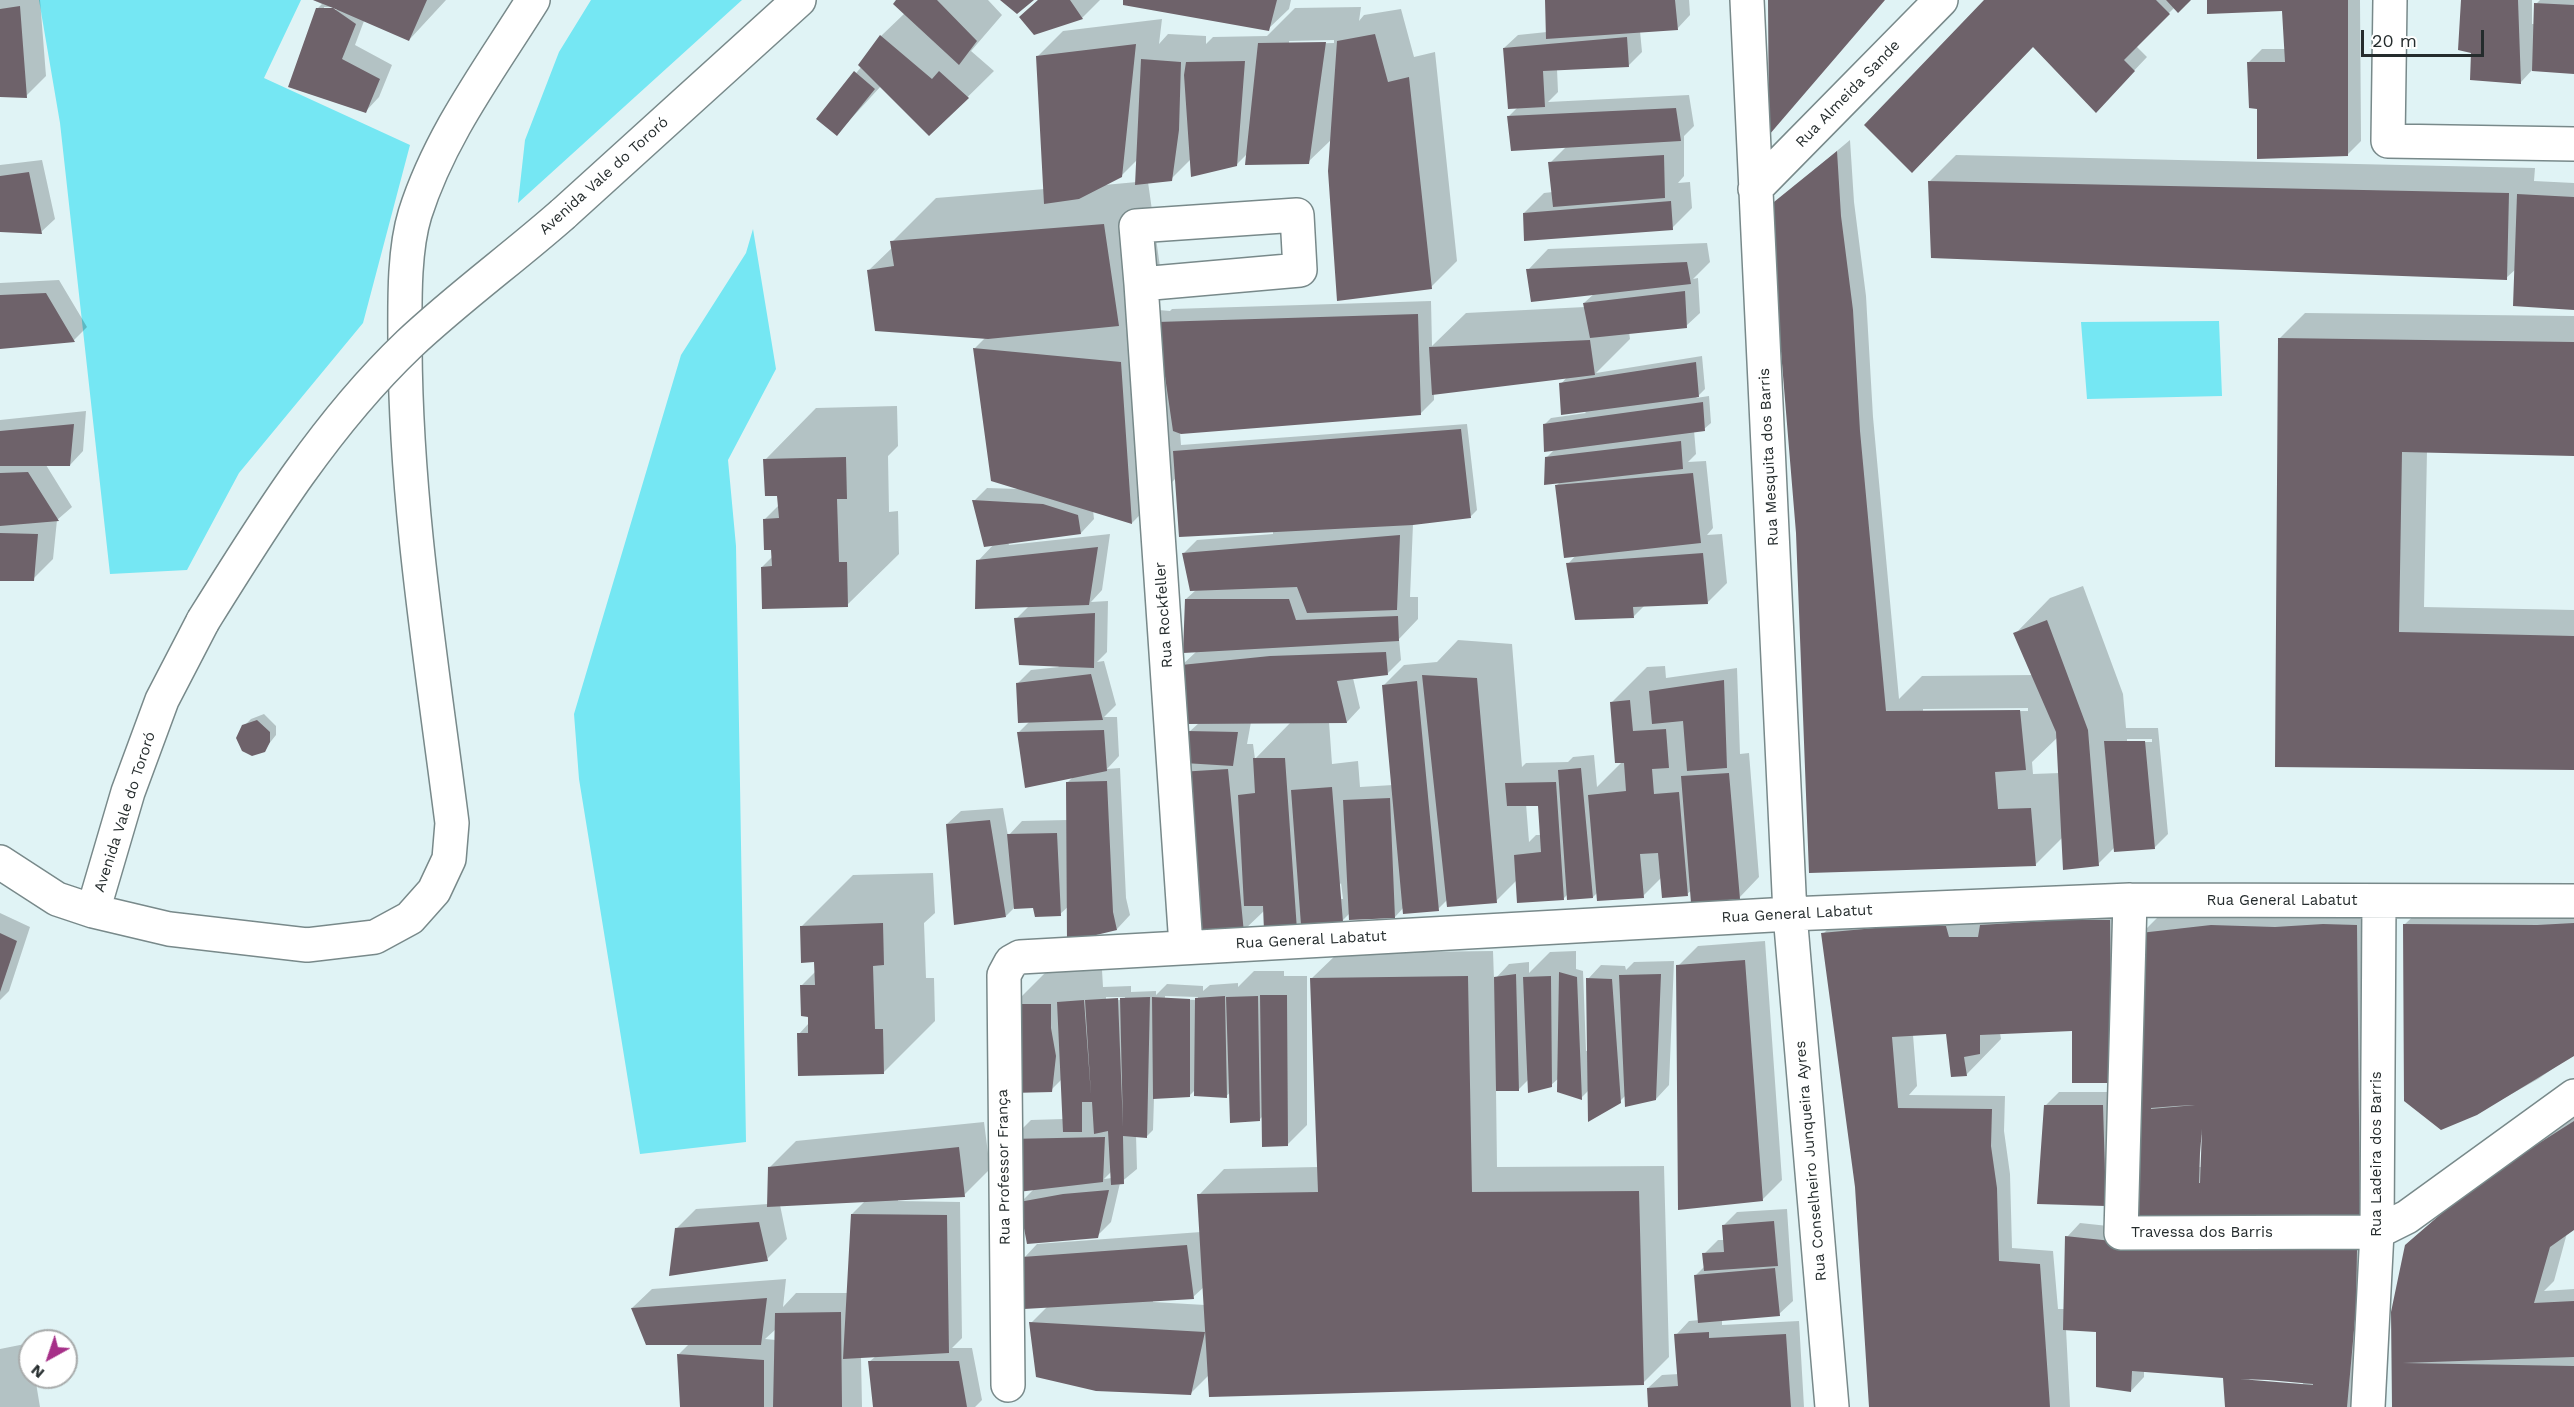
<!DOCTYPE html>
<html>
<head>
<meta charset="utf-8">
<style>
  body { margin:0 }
  #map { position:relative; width:2574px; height:1407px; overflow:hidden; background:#e0f3f5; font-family:"Work Sans",sans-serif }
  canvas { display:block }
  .north { position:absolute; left:18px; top:1329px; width:60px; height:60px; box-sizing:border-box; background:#fff; border:2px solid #a8abab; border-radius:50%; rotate:220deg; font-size:16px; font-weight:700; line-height:24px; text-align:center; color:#252c2d }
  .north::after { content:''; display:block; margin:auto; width:21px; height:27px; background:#a63088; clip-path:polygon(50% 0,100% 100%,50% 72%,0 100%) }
  .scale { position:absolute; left:2361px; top:30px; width:123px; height:27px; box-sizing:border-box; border:3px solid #252c2d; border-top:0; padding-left:8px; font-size:18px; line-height:21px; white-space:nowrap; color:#252c2d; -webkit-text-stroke:4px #fff; paint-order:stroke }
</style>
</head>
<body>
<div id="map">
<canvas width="2574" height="1407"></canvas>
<div class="north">N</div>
<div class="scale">20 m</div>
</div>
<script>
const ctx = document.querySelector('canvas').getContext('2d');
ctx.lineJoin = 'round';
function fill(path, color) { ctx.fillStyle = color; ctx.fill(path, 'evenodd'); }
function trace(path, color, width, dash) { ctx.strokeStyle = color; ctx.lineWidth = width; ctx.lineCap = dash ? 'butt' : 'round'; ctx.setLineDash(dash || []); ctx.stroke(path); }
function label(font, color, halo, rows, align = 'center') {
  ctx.font = font + ' "Work Sans",sans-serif'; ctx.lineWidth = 6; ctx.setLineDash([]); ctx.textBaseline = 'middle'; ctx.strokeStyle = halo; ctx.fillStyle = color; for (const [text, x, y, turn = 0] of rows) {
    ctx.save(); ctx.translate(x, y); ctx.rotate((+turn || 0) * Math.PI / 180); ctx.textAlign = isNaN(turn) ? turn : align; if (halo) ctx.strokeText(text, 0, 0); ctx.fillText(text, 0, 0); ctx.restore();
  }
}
fill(new Path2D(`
  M39,0H301L264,78L410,145L363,323L239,473L187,570L110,574L60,123Z
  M591,0H742L518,203L525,140L559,52Z
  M753,229L776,369L728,460L736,546L746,1142L640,1154L579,779L574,714L681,355L746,253Z
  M2219,321L2222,396L2087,399L2081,322Z`), '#75e7f3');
fill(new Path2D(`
  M0,0H40L46,76L26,96L0,95Z
  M313,0H446L409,40L364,21L355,45L392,65L379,97L366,111L317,9L322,4ZM324,7H337V10H324Z
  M898,0H988L1002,15L971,51L994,71L930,134L881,86L837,134L818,119L862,66L860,64L881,36L905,13Z
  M1038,0H1100L1082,18L1021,17Z
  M1124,0H1291L1289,9L1268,29Z
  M1546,0H1689L1690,15L1677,29L1640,31L1642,52L1629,65L1557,69L1558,92L1548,102L1689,95L1694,126L1684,136V176L1678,183L1690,182L1692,208L1672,228L1524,213L1544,193L1553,192L1550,163L1567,146L1508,117L1518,107L1504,48L1518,35L1547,32Z
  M1986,0H2189L2175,7L2136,46L2147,57L2109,97L2034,46Z
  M2208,0H2360L2361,141L2347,155L2258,108L2248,63L2262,49H2286L2283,10Z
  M2463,0H2532V24H2535L2536,4L2540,0H2574V73L2533,69L2521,82L2472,52Z
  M1361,7L1359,21L1364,15L1401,9L1414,57L1435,52L1457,261L1431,287L1332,139L1308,162L1248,153L1236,165L1191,159L1171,179L1148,182L1162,281L1135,308L1170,311L1172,309L1431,301L1432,346L1466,313L1585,307L1584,303L1595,293L1528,270L1548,249L1707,243L1710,262L1693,279L1698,278L1700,313L1686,326L1629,332L1630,339L1596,373L1702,356L1705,389L1696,398L1709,396L1711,423L1704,429L1694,430L1696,454L1688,462L1706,461L1713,528L1707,535L1722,534L1727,583L1707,603L1645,605L1634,616L1568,564L1576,555L1556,486L1560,482L1547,457L1556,448L1544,425L1551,418L1586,413L1561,384L1567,377L1434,393V400L1421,413L1180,432L1181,445L1467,424L1477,510L1471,516L1413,524L1410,597H1418V619L1399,639L1401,660L1387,674L1353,678L1360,708L1347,722H1329L1332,764L1358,761L1360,787L1393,785L1384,685L1404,665L1437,662L1458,640L1512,644L1522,767L1526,763L1568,762L1573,757L1594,755L1597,787L1623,761L1612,702L1647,667L1665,666L1666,678L1737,668L1740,754L1749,753L1759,877L1739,898L1692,890L1687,894L1662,877L1643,896L1598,892L1593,897L1568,894L1563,899L1517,880L1496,901L1448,899L1438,909L1404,907L1395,917L1350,913L1342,921L1302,923L1296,929L1265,910L1243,931L1192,933L1189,732L1199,723L1182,665L1197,651L1186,599L1196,590L1184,553L1197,540L1273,534V531L1176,478L1132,523L1093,510L1094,519L1081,533L1008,542L1009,545L1110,534L1102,590L1091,602L1108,601L1107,652L1097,662L1104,661L1116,705L1104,717H1117L1119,756L1107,769L1120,768L1126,898L1130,915L1117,929L1069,906L1060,914L1034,906L1015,907L1006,916L947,824L961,811L1003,808L1008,836L1022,821L1068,820L1067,783L1074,776L1019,732L1029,722L1018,683L1031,670L1059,667L1016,619L1029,606L978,561L994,544L974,501L987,488L1019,489L975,348L986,337L869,270L893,247L892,242L936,198L1045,189L1037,57L1063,31L1162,19L1159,44L1168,34L1206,36V44L1213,37L1267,36L1295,8ZM1334,40V43L1289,44V41ZM1138,159L1137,182L1104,185L1121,176ZM1251,722H1291L1255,759L1253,744H1247ZM1526,804H1539L1541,835H1536L1529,842ZM1341,883L1343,899H1340L1339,886Z
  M1850,140L1854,202L1866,296L1873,417L1899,699L1922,676L2033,675L2015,634L2050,598L2083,586L2123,694L2126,728H2158L2168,834L2154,848L2115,847L2098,864L2063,837L2036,864L1899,869L1797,533L1770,207ZM2028,708V711L1923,712V709ZM2058,737L2060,773L2033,774L2032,762ZM2127,739H2152V742H2127Z
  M1956,155L2535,168L2534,181L2574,183V308L2516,269L2506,278L1930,181Z
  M42,160L55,219L41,232L0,231V165Z
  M59,280L87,327L74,340L0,347V283Z
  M2305,313L2574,316V455L2427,451L2424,607L2574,610V768L2277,765L2279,339Z
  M897,406L898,446L888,456L889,512L898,511L899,554L847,605L762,567L773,556L765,519L779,505V494L765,460L816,408Z
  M86,411L83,451L70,465H46L72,507L57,520L53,559L33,579L0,580V420Z
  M264,714L276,726V735L264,750L244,726L251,719Z
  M933,873L935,913L924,923L926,978H934L935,1021L884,1072L799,1034L809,1023L801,986L816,971L815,961L802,926L853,875Z
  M1954,889L2123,907L2125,1068L2073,1030L2000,1033L2001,1039L1966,1075L1947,1033L1913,1035L1917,1086L1909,1095L2005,1096L2004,1131L2010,1174L2012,1248L2053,1251L2058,1309H2065L2067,1237L2080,1223L2193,1235L2370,1237L2360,1407H2226L2225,1377L2144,1370V1377L2131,1391L2098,1330L2066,1329L2070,1407H1870L1856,1186L1823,934L1843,914L1933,911ZM2250,1377L2303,1381V1384L2249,1382Z
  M2377,905L2379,1196L2359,1216L2138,1217L2142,933L2168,907ZM2201,1135L2204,1136L2202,1167H2198Z
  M2425,905L2574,912V1054L2538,1079L2476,1114L2404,925Z
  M0,913L30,927L9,991L0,1000Z
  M1765,941L1782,1180L1762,1200L1678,966L1698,946Z
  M1493,951L1494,980L1509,964L1529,962V973L1550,952L1576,951V969L1583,971L1586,1051H1589L1588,979L1601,965L1625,966L1626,970L1634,962L1674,961L1669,1085L1656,1099L1626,1095L1620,1101L1589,1090L1581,1098L1559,1078L1551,1085L1529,1079L1519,1089H1496L1497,1167L1664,1166L1669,1357L1643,1383L1209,1375L1190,1394L1031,1323L1048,1306L1024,1258L1037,1244L1201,1232L1199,1195L1224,1169L1318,1167L1312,978L1338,953ZM1204,1287L1205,1305L1153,1302V1300L1193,1297Z
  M1065,953H1101L1103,987L1131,986V992L1156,991V995L1167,984L1203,986V991L1210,985L1238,983V987L1254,971H1284V976H1307V1125L1287,1145L1263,1116L1259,1120L1231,1092L1226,1096L1196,1089L1189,1096L1154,1098L1153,1130L1147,1136L1136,1135L1137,1169L1120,1183L1111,1222L1097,1236L1021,1202L1034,1189L1011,1140L1031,1120L1064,1119L1062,1079L1051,1090L1012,1067L1023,1056L1022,1022L1013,1005ZM1165,996L1198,997V1000L1165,999ZM1106,997H1125V1000H1106ZM1112,1171V1178L1104,1179Z
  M2059,1092H2116L2106,1204L2046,1105Z
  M2574,1116V1228L2567,1233L2554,1281L2544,1291L2574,1289V1407H2393L2406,1245L2500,1162Z
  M984,1122L990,1169L964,1195L898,1199V1201L960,1202L962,1338L952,1348H972L982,1400L975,1407H874L869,1362L876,1356L861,1357L862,1407H682L678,1355L690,1343L632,1308L652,1289L786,1279L783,1307L796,1293H848L852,1214L866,1200L780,1205L787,1239L767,1259L676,1229L696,1209L768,1204L770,1167L796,1141ZM776,1329V1340L765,1339Z
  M1787,1209L1793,1301L1779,1314L1722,1319V1325L1799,1321L1804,1407H1649L1648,1388L1662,1375L1679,1374L1676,1335L1689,1321L1700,1320L1696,1275L1705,1266L1704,1254L1718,1240H1725L1723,1226L1737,1212Z
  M30,1343V1377H35L40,1407H0V1349Z`), '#0003');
fill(new Path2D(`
  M313,0H427L409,41L333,8L356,24L342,59L380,79L366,113L288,87L316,8H333Z
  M896,0H937L977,41L959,65L893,4Z
  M1000,0H1034L1017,14Z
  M1038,0H1070L1083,19L1034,35L1019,17Z
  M1123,0H1277L1269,31L1123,5Z
  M1545,0H1675L1678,30L1546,39Z
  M1768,0H1885L1769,135Z
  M1984,0H2156L2170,14L2124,60L2135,71L2096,113L2033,47L1912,173L1864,125Z
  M2166,0H2191L2178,13Z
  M2207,0H2348V156L2257,159V109L2249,108L2247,62H2285L2282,11L2207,14Z
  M2461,0H2518L2521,84L2470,80L2471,53L2458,50Z
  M2534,3L2574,5V74L2532,71Z
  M20,6L27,98L0,97V9Z
  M1375,34L1388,82L1409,77L1432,289L1337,301L1328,171L1337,41Z
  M880,35L932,79L939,71L969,98L929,136L858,65Z
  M1627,37L1629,67L1543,71L1545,107L1508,109L1503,48Z
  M1326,42L1309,164L1245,165L1258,43Z
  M1136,44L1122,177L1079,199L1044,204L1036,56Z
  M1141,59L1181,62L1179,130L1172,181L1135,185Z
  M1245,61L1237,166L1191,177L1184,75L1186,62Z
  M854,71L875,89L837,136L816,119Z
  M1676,108L1681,141L1511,151L1507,116Z
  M1837,151L1841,216L1853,310L1860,431L1886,711L2020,710L2026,770L1995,772L1998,809L2031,808L2036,866L1809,873L1796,533L1769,206Z
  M1664,155L1665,198L1553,207L1548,162Z
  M29,172L42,234L0,232V176Z
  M1928,181L2509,193L2507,280L1931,258Z
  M2517,194L2574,197V310L2513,306Z
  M1671,201L1673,230L1524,241L1523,213Z
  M1104,224L1119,326L988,339L875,331L867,270L894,266L890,241Z
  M1687,262L1691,284L1531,302L1526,269Z
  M1685,291L1687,328L1590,338L1583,303Z
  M46,293L75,342L0,349V295Z
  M1418,314L1421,415L1181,434L1173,431L1157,322Z
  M2278,338L2574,342V456L2402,452L2399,632L2574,636V770L2275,767Z
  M1590,340L1595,375L1432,395L1429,347Z
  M973,348L1121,362L1132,524L991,481Z
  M1696,362L1699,397L1561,415L1559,383Z
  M1703,402L1705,431L1544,452L1543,424Z
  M74,424L70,466H0V431Z
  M1461,429L1471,518L1413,525L1179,537L1173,451Z
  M1681,441L1683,469L1544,485L1545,457Z
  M846,457L847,499H837L839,562H847L848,607L762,609L761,567L772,566L771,550H764L763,519L779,518L777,496H765L763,459Z
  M28,472L59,521L0,526V473Z
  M1693,473L1701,543L1564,558L1555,485Z
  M972,500L1043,504L1078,515L1081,534L984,547Z
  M0,533L38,534L34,581H0Z
  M1400,535L1397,610L1307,613L1297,587L1190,591L1182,553Z
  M1098,547L1089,605L975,609L976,560Z
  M1703,553L1708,604L1633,607L1634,618L1575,620L1566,563Z
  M1185,599H1289L1296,620L1398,616L1399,641L1183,653Z
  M1095,613L1094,668L1019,665L1014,618Z
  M2047,620L2088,730L2099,866L2063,870L2056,732L2013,633Z
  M1386,652L1388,675L1337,681L1347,723L1186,724L1181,665L1270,656Z
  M1091,674L1103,720L1018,723L1016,683Z
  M1422,675L1477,678L1497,903L1447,907Z
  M1724,680L1727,768L1687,771L1683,721L1652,724L1649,691Z
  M1417,681L1439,911L1403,914L1382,685Z
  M1630,700L1633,731L1666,729L1669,768L1652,769L1654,794L1679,792L1688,896L1662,898L1658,853L1640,854L1644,898L1597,901L1588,795L1626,791L1624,763H1615L1610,702Z
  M257,720L270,732V742L265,752L252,756L242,751L236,738L242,725Z
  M1104,730L1107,771L1025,788L1017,732Z
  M1188,731L1238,732L1233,766L1184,763Z
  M2104,741H2145L2155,849L2114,852Z
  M1253,758H1285L1297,930L1264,931L1263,906H1244L1238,795L1255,793Z
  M1581,768L1593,898L1567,900L1558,770Z
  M1228,769L1244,933L1190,934L1179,772Z
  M1729,773L1740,899L1691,903L1681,776Z
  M1107,781L1113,912L1117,930L1067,942L1066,782Z
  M1556,782L1564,900L1517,903L1514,855L1541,852L1538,806H1507L1505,783Z
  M1332,787L1343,922L1301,925L1291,790Z
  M1390,798L1395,918L1349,920L1343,800Z
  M990,820L1006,917L954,925L946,824Z
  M1057,833L1061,916L1035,917L1033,908L1014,909L1007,834Z
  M2063,920H2110L2112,1083H2072V1031L1980,1035V1054L1964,1057L1967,1076L1951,1077L1946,1034L1892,1037L1898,1108L1992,1109L1991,1146L1997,1188L1999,1261L2040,1264L2050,1407H1869L1855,1187L1821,933L1918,924L1946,926L1949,937H1978L1980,925Z
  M883,923L884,965L873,966L875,1029H883L884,1074L798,1076L797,1033H808V1017L801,1016L800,985H815L814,962L801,963L800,926Z
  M2574,923V1056L2477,1115L2441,1130L2404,1101L2403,924L2537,925Z
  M2323,924L2357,925L2360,1218L2137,1219L2140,933L2211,925L2275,927ZM2195,1105L2151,1109V1108L2176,1106ZM2202,1129L2200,1183H2199L2200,1153Z
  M0,933L17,941L0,992Z
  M1745,960L1763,1201L1678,1210L1676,965Z
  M1559,972L1577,977L1582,1100L1557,1092Z
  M1516,974L1519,1091H1496L1494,977Z
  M1661,974L1656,1100L1625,1107L1619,975Z
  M1468,976L1472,1192L1639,1191L1644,1385L1209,1397L1197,1194L1318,1192L1310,978Z
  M1551,976L1552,1087L1528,1093L1523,977Z
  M1586,978L1612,979L1621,1103L1588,1122Z
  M1260,995H1287L1288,1146L1262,1147Z
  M1225,996L1227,1098L1194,1096L1195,998Z
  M1258,996L1260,1121L1230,1123L1226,997Z
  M1150,997L1147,1138L1123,1136L1124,1184L1111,1185L1108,1131L1094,1134L1092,1102H1082V1132H1063L1057,1002L1084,1000L1091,1095L1085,1000L1118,998L1123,1127L1120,998Z
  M1152,997L1190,999V1097L1153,1099Z
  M1012,1004H1051V1028L1056,1056L1052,1092L1011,1093V1067L1022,1066L1021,1023Z
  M2044,1105H2103L2106,1206L2037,1204Z
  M2574,1121V1230L2550,1247L2534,1303L2574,1301V1357L2403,1363L2574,1366V1407H2392L2391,1312L2405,1245L2478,1182Z
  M1105,1137L1103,1182L1009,1193V1139Z
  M959,1147L965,1197L767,1207L768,1167Z
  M1109,1190L1098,1238L1027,1244L1019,1202L1063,1194Z
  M851,1214L947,1215L949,1353L843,1359Z
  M1774,1221L1778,1266L1704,1271L1702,1253L1724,1252L1722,1225Z
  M759,1222L768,1261L669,1276L675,1228Z
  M2065,1236L2178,1248L2357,1250L2356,1308L2347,1407H2225L2223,1378L2132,1371L2131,1392L2096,1387V1332L2063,1330ZM2240,1379L2268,1380L2313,1384V1385Z
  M1187,1245L1194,1299L1024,1309L1022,1257Z
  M1775,1268L1780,1316L1698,1323L1694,1275Z
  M767,1298L761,1345H646L631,1308Z
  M841,1312L842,1407H773L775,1313Z
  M1029,1322L1205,1332L1191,1395L1096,1391L1036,1377Z
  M1709,1332V1338L1786,1334L1791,1407H1648L1647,1388L1678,1386L1674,1334Z
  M677,1354L764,1360V1407H680Z
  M868,1361H959L967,1407H873Z`), '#6e626a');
const minor = new Path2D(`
  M1747,0L1790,914L1832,1407
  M2390,0L2388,141L2574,144
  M1755,189L1941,0
  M563,214L799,0
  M1141,284L1136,226L1297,215L1300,270L1141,284L1186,946
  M0,862L57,899L93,911L169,929L307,945L375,937L410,918L434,891L449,859L452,823C432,665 406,508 405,349C405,308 403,253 415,214C440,135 490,69 533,0
  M2130,900L2121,1233L2377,1232L2407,1217L2574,1096
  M93,911L128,792L162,700L203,621
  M1008,1385L1004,975L1011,962L1020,957L1790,914L2130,900L2574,901
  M2368,1407L2377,1232L2379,901`);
trace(minor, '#78898a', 36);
trace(minor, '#fff', 33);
const minorBridge = new Path2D(`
  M203,621C264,523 325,424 409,344C458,298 513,258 563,214`);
trace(minorBridge, '#78898a', 36, []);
trace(minorBridge, '#fff', 33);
label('15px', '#252c2d', '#fff', [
  ["Rua Almeida Sande",1848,94,-46],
  ["Avenida Vale do Tororó",604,176,-42],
  ["Rua Mesquita dos Barris",1769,457,-93],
  ["Rua Rockfeller",1164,615,-94],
  ["Avenida Vale do Tororó",125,812,-72],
  ["Rua General Labatut",2282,901],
  ["Rua General Labatut",1797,914,-3],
  ["Rua General Labatut",1311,940,-3],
  ["Rua Ladeira dos Barris",2377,1154,-90],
  ["Rua Conselheiro Junqueira Ayres",1811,1161,-95],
  ["Rua Professor França",1004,1167,-91],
  ["Travessa dos Barris",2202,1233]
]);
</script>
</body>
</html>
